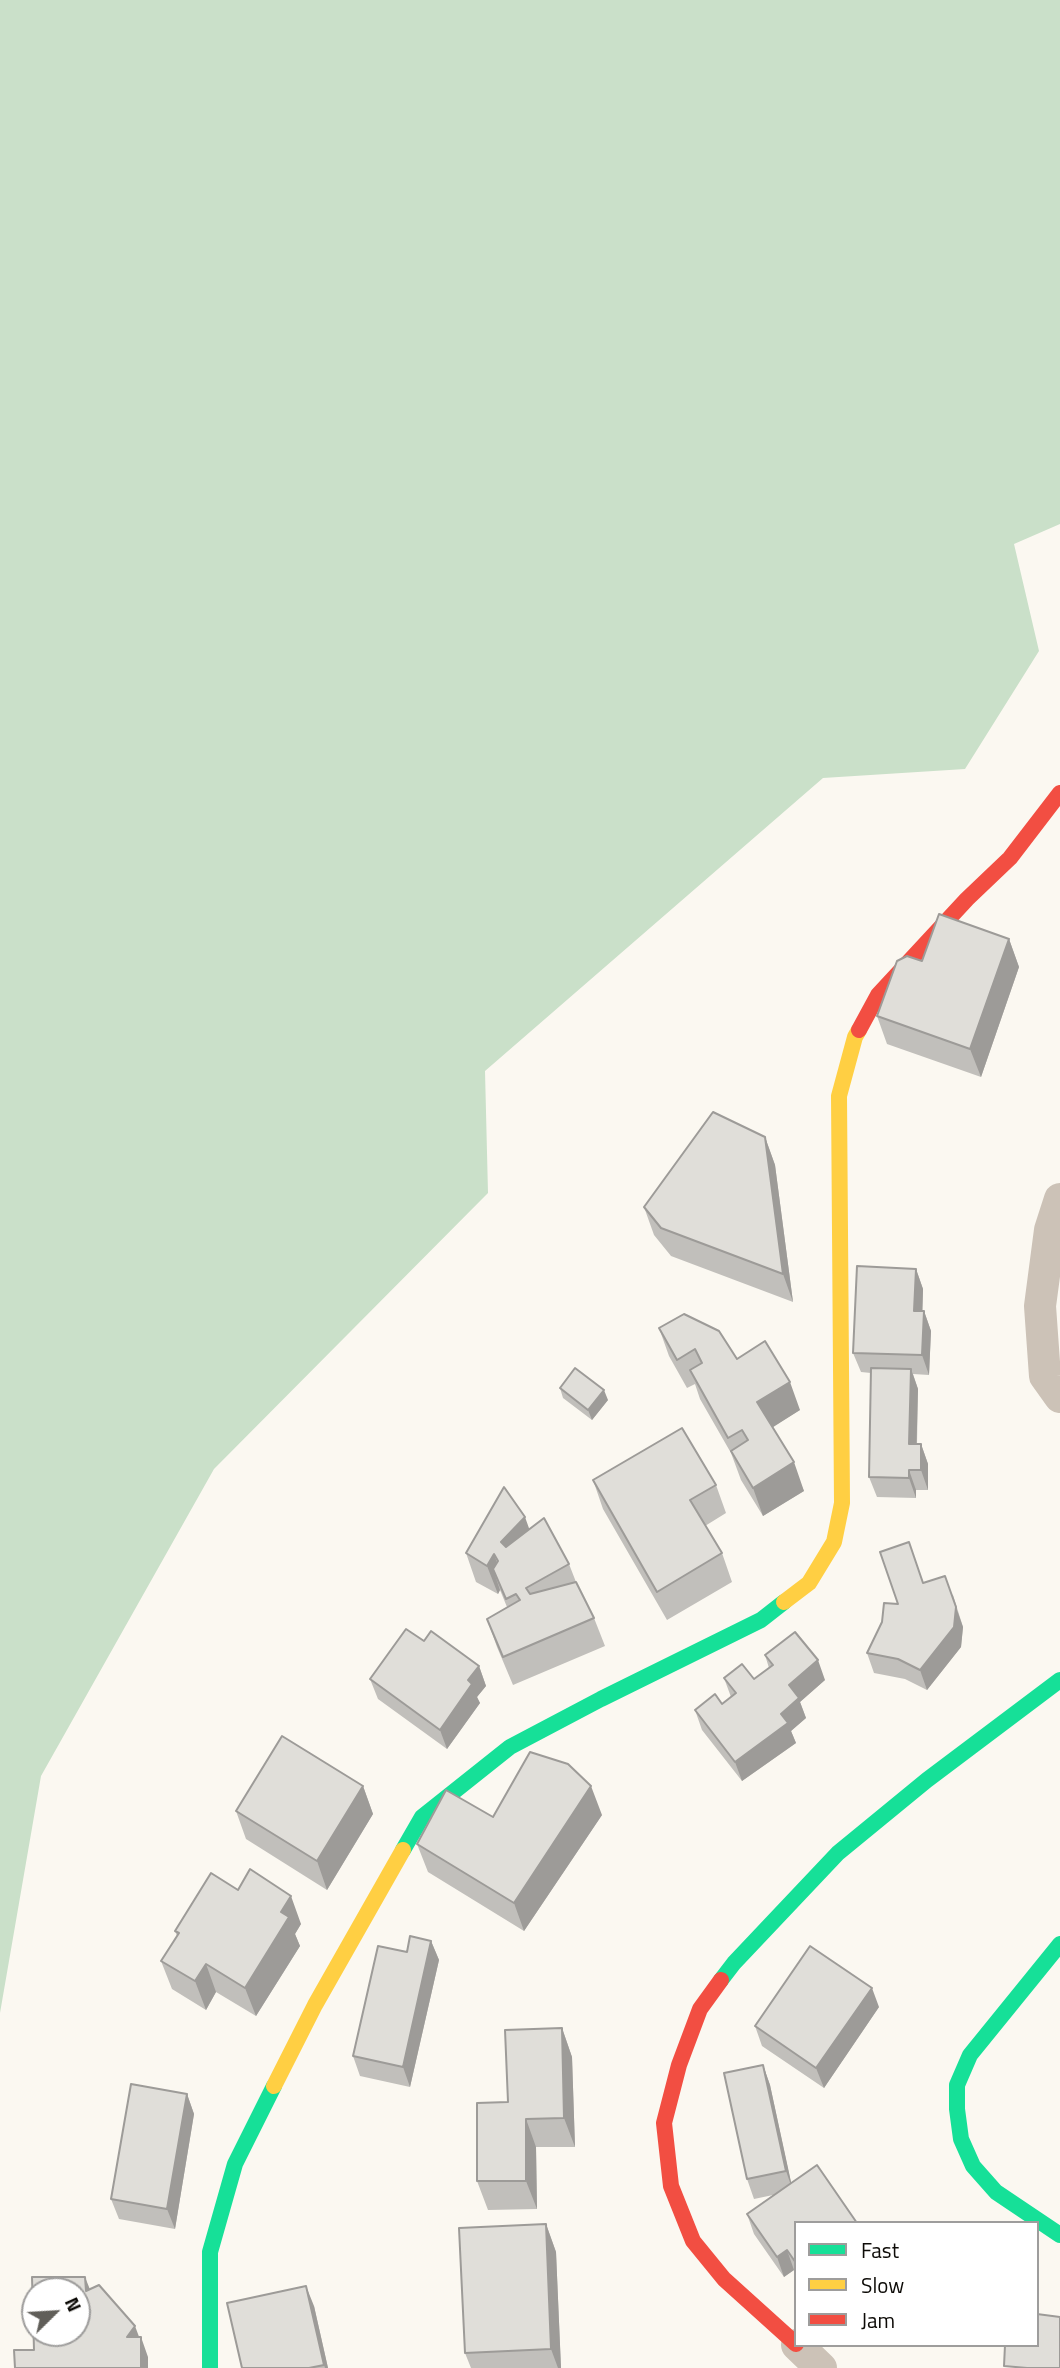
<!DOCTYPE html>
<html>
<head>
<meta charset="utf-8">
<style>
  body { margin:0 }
  #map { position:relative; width:1060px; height:2368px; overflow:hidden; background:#fbf8f1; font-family:"Titillium Web",sans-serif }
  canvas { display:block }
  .legend { position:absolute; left:794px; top:2221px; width:245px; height:126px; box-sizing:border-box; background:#fff; border:2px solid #9e9d9c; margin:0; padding:9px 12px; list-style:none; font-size:21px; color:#0d0b07 }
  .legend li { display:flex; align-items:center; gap:14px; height:35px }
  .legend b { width:35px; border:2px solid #9e9d9c }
  .north { position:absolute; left:21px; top:2277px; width:70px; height:70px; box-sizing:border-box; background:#fff; border:2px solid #9e9d9c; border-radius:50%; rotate:66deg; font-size:19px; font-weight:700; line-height:28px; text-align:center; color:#0d0b07 }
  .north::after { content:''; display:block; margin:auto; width:24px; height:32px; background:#605e59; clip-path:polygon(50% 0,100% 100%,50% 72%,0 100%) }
</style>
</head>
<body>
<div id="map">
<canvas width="1060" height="2368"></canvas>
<ul class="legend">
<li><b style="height:9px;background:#16e098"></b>Fast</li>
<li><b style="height:9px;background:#ffcf43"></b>Slow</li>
<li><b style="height:9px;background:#f24e42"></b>Jam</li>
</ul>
<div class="north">N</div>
</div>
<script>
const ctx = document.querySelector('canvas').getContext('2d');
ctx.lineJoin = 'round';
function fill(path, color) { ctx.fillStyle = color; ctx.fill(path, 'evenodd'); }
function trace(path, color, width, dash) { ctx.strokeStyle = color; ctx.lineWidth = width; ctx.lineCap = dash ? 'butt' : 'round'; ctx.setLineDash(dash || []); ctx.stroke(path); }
fill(new Path2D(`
  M0,0H1060V524L1014,544L1039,651L965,769L823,778L485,1071L488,1193L214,1469L41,1776L0,2013Z`), '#cae0c9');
trace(new Path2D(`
  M1060,1199L1050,1230L1040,1306L1045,1376L1060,1397
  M797,2345L821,2368`), '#ccc2b7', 32);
trace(new Path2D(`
  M403,1850L422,1817L510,1747L601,1699L761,1620L784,1602
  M1060,1944L970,2055L957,2085V2109L961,2139L973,2166L996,2192L1060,2235
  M721,1980L734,1963L838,1853L927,1780L1060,1680
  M210,2368V2252L235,2164L274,2086`), '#16e098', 16);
trace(new Path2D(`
  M784,1602L809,1583L834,1542L842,1503L839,1096L855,1037L859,1030
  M274,2086L315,2005L403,1850`), '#ffcf43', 16);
trace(new Path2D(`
  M859,1030L878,995L967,899L1010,858L1060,793
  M721,1980L700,2009L679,2065L664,2123L671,2186L693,2241L724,2279L796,2344`), '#f24e42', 16);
fill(new Path2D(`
  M1009,939L1019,967L981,1077L887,1044L877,1016L922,961Z
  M765,1137L775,1165L793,1302L671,1256L654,1235L644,1207Z
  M916,1269L923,1289L922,1311H924L931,1331L929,1375L913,1374L918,1389L917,1444H921L928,1464V1490H916V1498L877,1497L869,1477L871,1373L861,1372L853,1353Z
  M659,1328L737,1359L800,1410L772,1427L804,1491L763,1516L741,1480L731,1453L700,1399L695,1384L687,1388L669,1356Z
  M560,1388L608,1400L592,1420L563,1398Z
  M593,1480L716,1485L726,1513L705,1526L722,1553L732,1582L667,1620L603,1509Z
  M529,1529L569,1564L576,1582L594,1618L605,1646L513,1685L497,1647L487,1619L507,1607L500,1590L498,1594L476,1582L466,1553Z
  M924,1583L953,1595L963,1627L961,1647L927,1690L905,1679L874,1673L867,1653L882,1622L898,1604Z
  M424,1641L479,1666L486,1686L477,1697L480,1703L447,1749L378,1699L370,1679Z
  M765,1655L825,1680L800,1702L806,1718L791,1731L796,1743L742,1781L702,1730L695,1710L722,1704L731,1697L724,1678L754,1679L769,1668Z
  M363,1786L373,1814L327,1890L246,1839L236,1811Z
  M602,1815L524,1931L428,1872L417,1844L493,1817Z
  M238,1890L301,1924L295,1934L300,1946L256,2016L216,1992L206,2010L172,1989L161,1961L177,1936L175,1931Z
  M431,1941L439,1960L410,2087L360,2076L353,2056L407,1952Z
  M879,2007L824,2088L762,2046L755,2026Z
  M562,2028L572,2057L575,2147H536L537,2209L488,2210L477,2181L508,2102Z
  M763,2065L770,2085L791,2183L796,2223V2273L794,2270L784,2277L754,2234L747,2214L773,2195L754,2199L747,2179Z
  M187,2094L194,2114L175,2229L119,2219L111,2199Z
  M546,2224L556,2252L561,2368H471L465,2353Z
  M314,2306L328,2368H242Z`), '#c1bfbb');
fill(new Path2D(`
  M1009,939L1019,967L981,1077L970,1049Z
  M765,1137L775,1165L793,1302L783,1274Z
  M916,1269L923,1289L922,1331L914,1311Z
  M924,1311L931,1331L929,1375L922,1355Z
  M911,1369L918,1389L916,1464L909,1444Z
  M790,1382L800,1410L767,1431L757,1402Z
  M604,1390L608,1400L592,1420L588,1410Z
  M921,1444L928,1464V1490L921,1470Z
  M794,1462L804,1491L763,1516L753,1488Z
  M909,1470L916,1490V1498L909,1478Z
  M525,1517L535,1545L511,1570L501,1542Z
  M494,1554L504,1583L493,1569L500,1590L498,1594L487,1566Z
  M945,1576L963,1627L961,1647L927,1690L920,1670Z
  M818,1660L825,1680L800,1702L806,1718L791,1731L796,1743L742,1781L735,1762L781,1714L789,1685Z
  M479,1666L486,1686L477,1697L480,1703L447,1749L440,1730L468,1680Z
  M363,1786L373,1814L327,1890L317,1861Z
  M591,1786L602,1815L524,1931L514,1903Z
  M291,1896L301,1924L295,1934L300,1946L256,2016L245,1988L281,1912Z
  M431,1941L439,1960L410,2087L403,2067Z
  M206,1964L216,1992L206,2010L195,1981Z
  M872,1988L879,2007L824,2088L816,2068Z
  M562,2028L572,2057L575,2147L564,2118Z
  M763,2065L770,2085L793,2191L786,2171Z
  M187,2094L194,2114L175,2229L167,2209Z
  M526,2119L536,2147L537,2209L526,2181Z
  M546,2224L556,2252L561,2368H558L551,2349Z
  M787,2250L794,2270L784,2277L777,2257Z
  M85,2277L93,2297L86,2291Z
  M306,2286L314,2306L328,2368H325L324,2365Z
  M135,2326L141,2342V2337L148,2357V2368H141L127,2337Z`), '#9d9b98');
const building = new Path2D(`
  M939,914L1009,939L970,1049L877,1016L897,961L907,956L922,961Z
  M713,1112L765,1137L783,1274L661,1228L644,1207Z
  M857,1266L916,1269L914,1311H924L922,1355L853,1353Z
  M684,1314L719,1331L737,1359L765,1341L790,1382L757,1402L794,1462L753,1488L731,1451L748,1440L742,1430L728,1438L690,1370L702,1363L695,1349L677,1360L659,1328Z
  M575,1368L604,1390L588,1410L560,1388Z
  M871,1368L911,1369L909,1444H921V1470H909V1478L869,1477Z
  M682,1428L716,1485L690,1500L722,1553L657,1592L593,1480Z
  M504,1487L525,1517L501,1542L506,1547L544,1518L569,1564L526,1588L530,1594L576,1582L594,1618L503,1657L487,1619L520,1600L516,1594L506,1599L493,1569L498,1561L494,1554L487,1566L466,1553Z
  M909,1542L923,1583L945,1576L956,1607L954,1627L920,1670L898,1659L867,1653L882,1622L884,1603L898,1604L880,1552Z
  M406,1629L424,1641L431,1631L479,1666L468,1680L472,1684L440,1730L370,1679Z
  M795,1632L818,1660L789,1685L799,1698L781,1714L788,1723L735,1762L695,1710L715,1694L722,1704L736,1693L724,1678L742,1664L754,1679L773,1665L765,1655Z
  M282,1736L363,1786L317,1861L236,1811Z
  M530,1752L568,1764L591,1786L514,1903L417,1844L446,1790L493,1817Z
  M250,1869L291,1896L281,1912L289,1917L245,1988L206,1964L195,1981L161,1961L179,1933L175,1931L211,1873L238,1890Z
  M410,1936L431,1941L403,2067L353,2056L378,1946L407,1952Z
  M810,1946L872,1988L816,2068L755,2026Z
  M562,2028L564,2118L526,2119V2181H477V2103L508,2102L505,2030Z
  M763,2065L786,2171L747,2179L724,2073Z
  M131,2084L187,2094L167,2209L111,2199Z
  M817,2165L857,2223H796V2263L787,2250L777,2257L747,2214Z
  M546,2224L551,2349L465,2353L459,2228Z
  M32,2277H85L86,2291L99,2285L135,2326L127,2337H141V2368H15L14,2350H34ZM35,2291H77V2333H35Z
  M306,2286L324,2365L309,2368H242L227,2303Z
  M1037,2314L1060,2317V2368H1027L1004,2366L1005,2345H1037Z`);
fill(building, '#e0ded9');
trace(building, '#9d9b98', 2);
</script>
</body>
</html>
